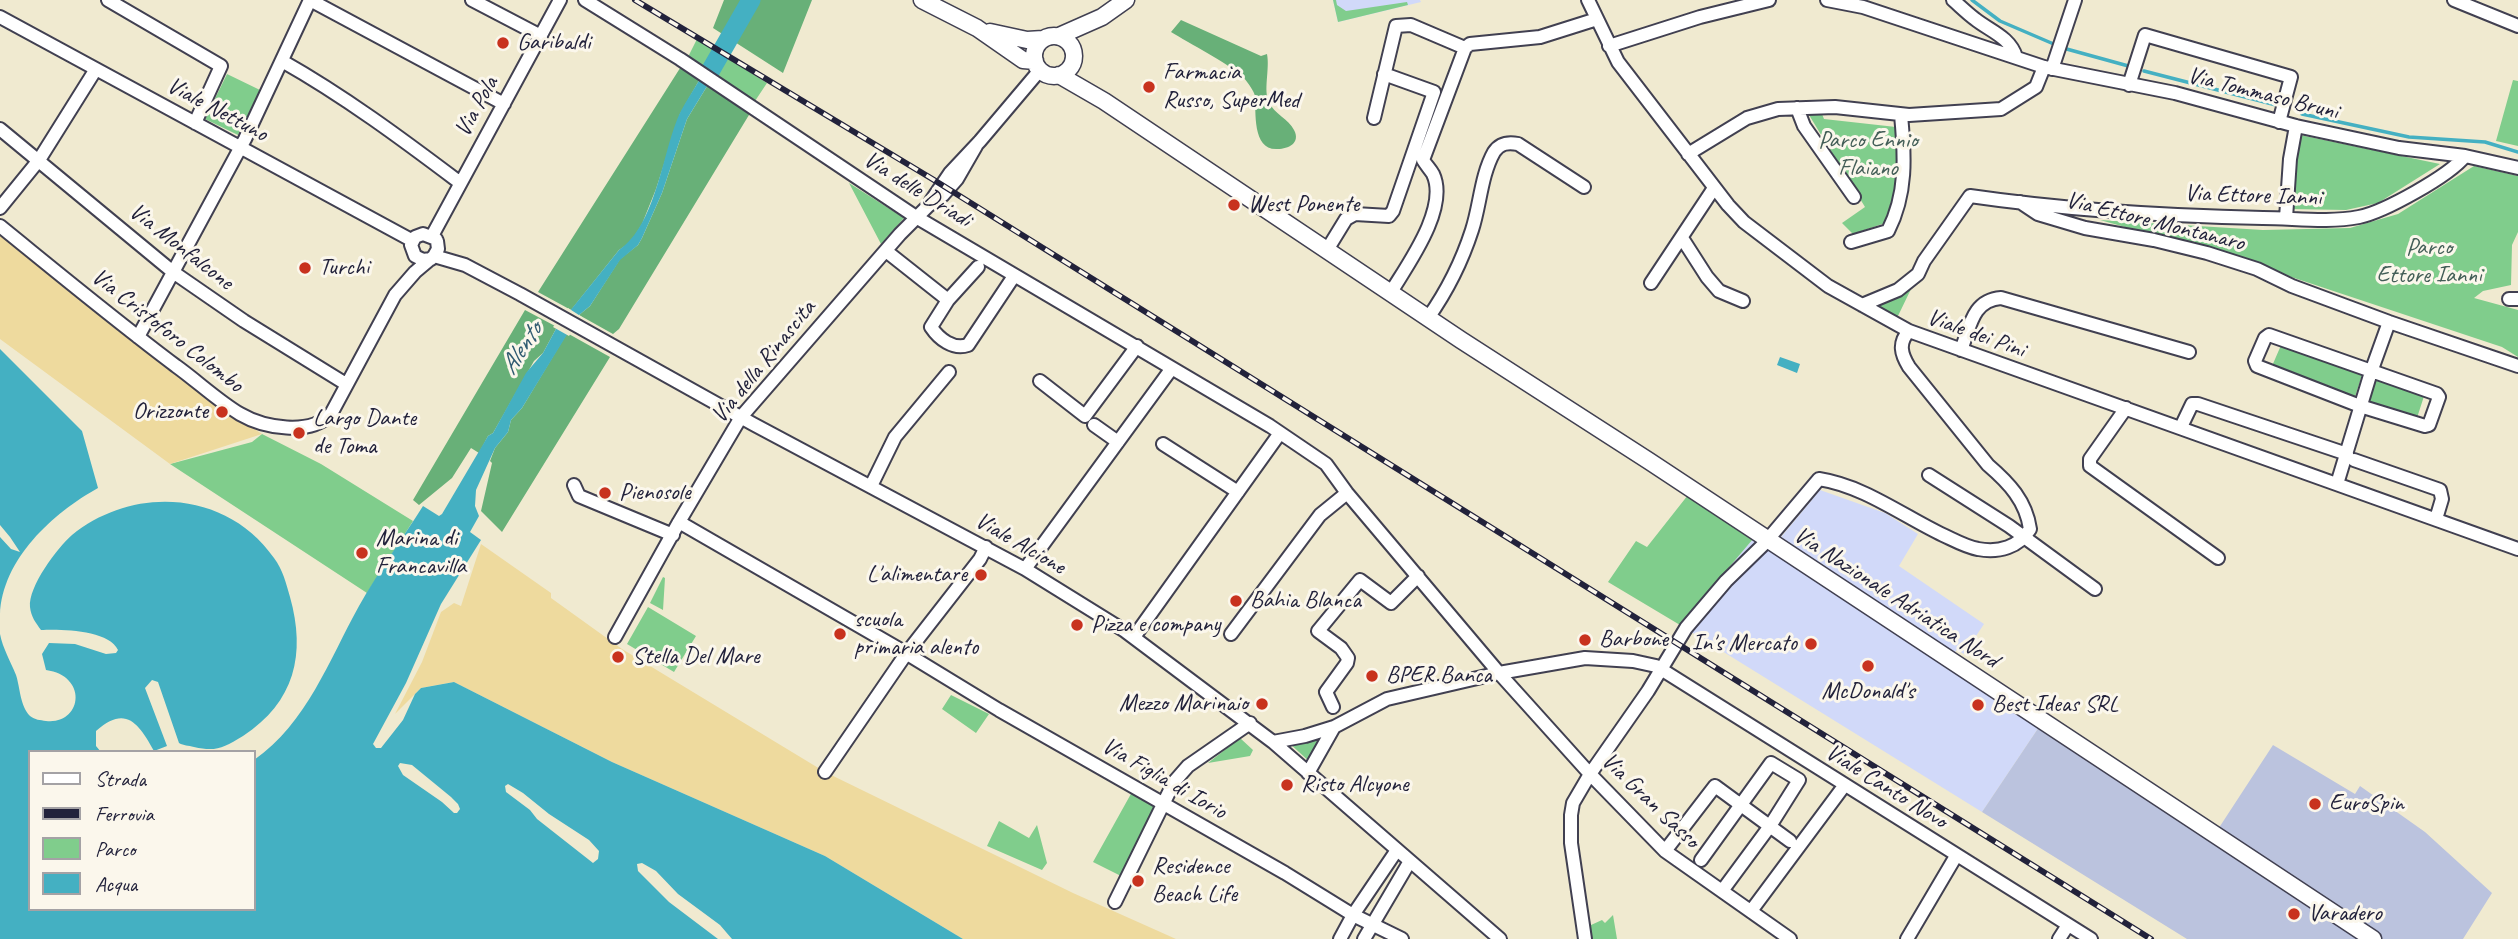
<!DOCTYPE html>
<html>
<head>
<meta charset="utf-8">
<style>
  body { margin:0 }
  #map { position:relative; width:2518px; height:939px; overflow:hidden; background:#f0ead0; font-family:Caveat,sans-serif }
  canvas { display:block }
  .legend { position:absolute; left:28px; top:750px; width:228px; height:161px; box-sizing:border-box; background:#fbf7ec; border:2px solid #a4a2a5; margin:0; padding:9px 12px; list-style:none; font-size:21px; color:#22223b }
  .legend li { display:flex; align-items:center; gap:14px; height:35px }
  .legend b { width:35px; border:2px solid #a4a2a5 }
</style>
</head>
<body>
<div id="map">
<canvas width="2518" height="939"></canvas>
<ul class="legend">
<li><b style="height:9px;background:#fff"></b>Strada</li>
<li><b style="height:9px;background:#22223b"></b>Ferrovia</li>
<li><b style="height:19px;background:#80cd8c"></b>Parco</li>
<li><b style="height:19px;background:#44b0c2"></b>Acqua</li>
</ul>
</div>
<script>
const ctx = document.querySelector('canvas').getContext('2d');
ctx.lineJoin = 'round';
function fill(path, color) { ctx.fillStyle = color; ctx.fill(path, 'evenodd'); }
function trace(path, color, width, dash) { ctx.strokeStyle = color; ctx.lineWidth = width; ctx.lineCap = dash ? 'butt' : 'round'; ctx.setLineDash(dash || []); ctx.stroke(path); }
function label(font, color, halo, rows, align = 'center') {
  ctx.font = font + ' Caveat,sans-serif'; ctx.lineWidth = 6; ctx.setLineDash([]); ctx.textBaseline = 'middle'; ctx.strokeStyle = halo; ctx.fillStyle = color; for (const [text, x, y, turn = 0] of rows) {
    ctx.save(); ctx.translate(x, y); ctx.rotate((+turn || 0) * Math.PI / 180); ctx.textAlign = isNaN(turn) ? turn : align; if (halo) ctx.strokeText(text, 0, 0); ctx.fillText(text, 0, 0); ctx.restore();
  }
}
fill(new Path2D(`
  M1333,0H1420L1421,2L1338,22Z
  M1820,490L1885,513L1918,534L1899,566L1984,624L1964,654L1957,650L1954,653L1781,537Z
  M1753,539L2039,727L1982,812L1680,625Z`), '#d1d9f9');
fill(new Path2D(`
  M2039,727L2211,840L2273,745L2355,794L2360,786L2425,832L2492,893L2463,939H2187L1982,812Z`), '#bbc3de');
fill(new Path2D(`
  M1333,0H1336L1337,5L1346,11L1407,2L1408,5L1338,22Z
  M697,39L767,83L755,101L688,57Z
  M227,74L260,90L238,135L205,119Z
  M2513,80L2518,81V146L2496,141Z
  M1820,109L1824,119L1896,127L1897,181L1885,223L1853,234L1842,223L1865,207L1806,110Z
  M2300,135L2440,164L2378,203L2346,210L2289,209Z
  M2474,166L2518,176V232L2512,245L2511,285L2483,291L2474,298L2518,310V357L2502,347L2225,255L2100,220L2263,230L2350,228L2398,214Z
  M849,183L904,218L881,244Z
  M1911,289L1897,318L1878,307L1879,304Z
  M2282,343L2363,372L2353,403L2269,373Z
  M2377,377L2425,393L2416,421L2368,405Z
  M262,434L321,464L413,521L367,593L170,464L252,442Z
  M1688,495L1753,539L1680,625L1608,582L1636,541L1647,547Z
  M663,577L665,578L663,610L650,603Z
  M648,607L696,636L674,672L627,644Z
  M951,695L989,714L976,733L942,709Z
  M1240,738L1253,750L1250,756L1208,763Z
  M1320,738L1311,763L1288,742Z
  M1132,792L1161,809L1125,878L1093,862Z
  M999,821L1029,838L1037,825L1047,863L1042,870L987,846Z
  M1613,915L1617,939H1589L1591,925L1602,920L1605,923Z`), '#80cd8c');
fill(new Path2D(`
  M724,0H812L783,73L713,28Z
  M1181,20L1261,56L1267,54C1270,69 1263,91 1269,102C1274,114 1289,119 1294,130C1301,143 1288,149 1278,149C1252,151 1256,112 1255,96C1254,91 1248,83 1244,78C1233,66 1187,42 1171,32Z
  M682,65L701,77L680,114L656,189L642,224L631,242L619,250L571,310L538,292Z
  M709,83L752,110L619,329L613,334L579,315L590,306L620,259L638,245L642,238L662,193L687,119Z
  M525,310L557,327L543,353L534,361L493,433L488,436L479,453L471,448L452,478L419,505L413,500Z
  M567,333L610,357L502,532L481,511L492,463L490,461L495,448L508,432L511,420L522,408Z`), '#68b078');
fill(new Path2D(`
  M0,232L235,416L262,434L170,464L0,339Z
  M481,544L551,593V598L622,649L825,772L1073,893L1176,939H963L825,856L612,762L454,682L421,688L395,714L422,662L441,612L454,603L461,606Z`), '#eeda9e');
fill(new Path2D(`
  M716,52L727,59L715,74L706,69Z
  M701,77L709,83L687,119L662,193L642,238L638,245L620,260L590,306L579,315L522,408L511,420L508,432L495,448L476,490L475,506L479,516L470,532L481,540L441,604L406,683L373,744L376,748H381L403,720L415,694L421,688L454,682L612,762L825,856L963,939H0V634C3,649 10,660 16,675C20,687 20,706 30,716C35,720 40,720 46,721C82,725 89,676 46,670L42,654L49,643L75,644L106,654L116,653L118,650C109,630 62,629 41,630C36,623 31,617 30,607C28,587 57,548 72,535C133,485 227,490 274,558C283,570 286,583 290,597C306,654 295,702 243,736C223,748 216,752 194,747C188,745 184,746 179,743L158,682L152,680L145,688L167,746L154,751C139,724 126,704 96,731V746L101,752H30V909H254V760C307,723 329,660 359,606C378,572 402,539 423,506L439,516L442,514L488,436L493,433L526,373L543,353L557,327L619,250C656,225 662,154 679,115C685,102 694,90 701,77Z
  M0,349L82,431L98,488C53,513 2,559 0,615Z
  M1780,357L1800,364L1797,373L1777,365Z`), '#44b0c2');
fill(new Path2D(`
  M568,308L582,317L569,336L553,327Z
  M0,525L10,537L20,552L11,549L0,537Z
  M400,763L412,765L451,797L458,804L460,809L457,813H454L442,802L403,775L398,766Z
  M508,784L523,793L549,814L589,840L599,851L598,859L593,863L537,819L530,810L506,792L505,786Z
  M642,863L656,871L678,894L720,925L732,939H718L669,902L638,871L637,864Z`), '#f0ead0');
trace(new Path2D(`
  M1972,0L2000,21L2056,45
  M2063,48L2132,67
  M2144,71L2280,106
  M2302,114L2409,137L2485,142L2518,152`), '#44b0c2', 3.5);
trace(new Path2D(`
  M708,75L751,0`), '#44b0c2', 19);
const minor = new Path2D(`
  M108,0L221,66L195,123
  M472,0L541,36
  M585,0L680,59L916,217L1270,426L1326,464L1347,493L1499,673L1590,774L1665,851L1790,939
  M1588,0L1618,62L1728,205L1744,222L1828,286L1909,331L2518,549
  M1827,0L1863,7L2044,67L2175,93L2296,126L2399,148L2465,156L2518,168
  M1953,0C1960,6 1967,13 1975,19C1990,31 2010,37 2016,57
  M2454,0L2518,26
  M0,17L413,241
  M1609,46L1700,17L1769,0
  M282,61C344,96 402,139 459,182
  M2052,69L2075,0
  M2129,85L2145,35L2291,77L2279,122
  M1797,108L1804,126L1854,197
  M1374,118L1396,26L1411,25L1465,48L1470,44L1540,37L1597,19
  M0,129L173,272L244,321L346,384
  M1688,154L1747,118L1778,109L1835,107L1909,115L2001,109L2036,87L2044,67
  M931,201L950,173L980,141L1040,70
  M2020,202L2038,214L2085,228L2154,240L2207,253L2257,269L2292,286L2389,322L2518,366
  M0,208L39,160L96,69
  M2286,218L2290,159L2296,126
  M0,226C58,273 116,321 176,366C197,381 218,401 240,414C264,428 310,436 331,414L395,295L415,272L434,256L438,249L437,241
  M432,236L560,0
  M1682,238L1707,277L1719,291L1743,301
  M1851,242L1888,231C1907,194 1905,156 1901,115
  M1327,250L1346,219L1355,214L1389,216L1393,211L1434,92L1384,74
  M886,251L948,300
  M434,256L465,265L520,294L753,424L1025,569L1125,631L1273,742L1500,939
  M431,259L423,260L415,256L411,245L415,237L423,234L436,239
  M978,267L948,300L931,327C939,339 953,350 968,345L1014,276
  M1651,283L1714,188
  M1391,292C1408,264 1449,208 1433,174C1430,169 1426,165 1423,160L1465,48
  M2509,299H2518
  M1862,305L1898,290L1918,274L1924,261L1970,196C2066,210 2165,216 2263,218C2294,218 2328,223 2359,217C2384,212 2449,176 2465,156
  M1428,318C1447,291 1462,261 1472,230C1480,206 1481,175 1494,152C1500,143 1508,142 1518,144L1584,187
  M2269,335L2437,394L2439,397L2429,425L2425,426L2360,406L2257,366L2255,361L2265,338Z
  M138,337L245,139L310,0L504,104
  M1961,350C1970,328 1972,300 2001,298L2189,352
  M1040,381L1085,416L1137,346
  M2126,408L2090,459V466L2218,558
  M1094,425L1118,442
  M2181,427L2192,404H2198L2347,454
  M1163,444L1238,492
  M2354,460L2440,490L2442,499L2436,519
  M1929,475L2009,526L2095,589
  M2337,484L2371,372L2389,322
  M574,485L579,496L673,535
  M871,486L895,437L949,372
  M679,522L899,649L999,710L1285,873L1353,915L1402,939
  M1025,569L1172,368
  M1231,634L1320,515L1347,493
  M615,637L679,522L741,417L900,234L928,206L943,195L957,179L976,146
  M1134,637L1280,433
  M1333,707L1326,692L1347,663L1348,658L1341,648L1318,631L1360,580L1391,603L1418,576
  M1273,742L1305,736L1334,727L1387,699L1499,673L1585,658L1633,661L1656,666L2091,939
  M825,772L906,654L980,559L986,547
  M1308,773L1334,727
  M1665,851L1715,786L1790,841
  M1701,860L1771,763L1799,780L1770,826L1722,891
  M1115,902L1174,782L1188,766L1250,723
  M1751,911L1844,786
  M1340,939L1353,915L1397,850
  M1364,939L1410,861
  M1585,939L1571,843V815L1573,803L1590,774L1648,691L1686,628L1726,581L1764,544L1819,479C1864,486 1903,516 1943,535C1954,540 1966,547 1978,549C1999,553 2019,547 2030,529C2026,501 2009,483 1988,465L1909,367C1901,354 1898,343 1909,331
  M1907,939L1956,856
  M2059,939L2068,925`);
const major = new Path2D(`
  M922,0L977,28L1023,60L1035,61
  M990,32L1027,40L1043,39
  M1059,36L1102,17L1126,0
  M1034 56a20 20 0 1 1 40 0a20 20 0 1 1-40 0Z
  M1059,75L1104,101L1461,340L1649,461L2373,939`);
trace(minor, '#414051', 16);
trace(major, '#414051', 19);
trace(minor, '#fff', 12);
trace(major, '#fff', 16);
const rail = new Path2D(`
  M635,0L934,180L2151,939`);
trace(rail, '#22223b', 6);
trace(rail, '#fbf7ec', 3.5, [10]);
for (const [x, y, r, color] of [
  [503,43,7,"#c8321e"],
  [1149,87,7,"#c8321e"],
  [1234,205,7,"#c8321e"],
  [305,268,7,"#c8321e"],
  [222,412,7,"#c8321e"],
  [299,433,7,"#c8321e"],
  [605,493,7,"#c8321e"],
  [362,553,7,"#c8321e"],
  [981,575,7,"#c8321e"],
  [1236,601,7,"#c8321e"],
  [1077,625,7,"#c8321e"],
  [840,634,7,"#c8321e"],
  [1585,640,7,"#c8321e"],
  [1811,644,7,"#c8321e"],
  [618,657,7,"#c8321e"],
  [1868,666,7,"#c8321e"],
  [1372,676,7,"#c8321e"],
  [1262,704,7,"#c8321e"],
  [1978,705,7,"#c8321e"],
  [1287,785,7,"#c8321e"],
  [2315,804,7,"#c8321e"],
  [1138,881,7,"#c8321e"],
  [2294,914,7,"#c8321e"]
]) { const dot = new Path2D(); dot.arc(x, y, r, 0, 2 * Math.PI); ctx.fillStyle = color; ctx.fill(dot); trace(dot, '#fbf7ec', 2.5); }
label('24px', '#22223b', '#fbf7ec', [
  ["Garibaldi",517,43],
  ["Farmacia",1163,73],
  ["Russo, SuperMed",1163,101],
  ["West Ponente",1248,205],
  ["Turchi",319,268],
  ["Orizzonte",208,412,"right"],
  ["Largo Dante",313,419],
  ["de Toma",313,447],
  ["Pienosole",619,493],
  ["Marina di",376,539],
  ["Francavilla",376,567],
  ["L'alimentare",967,575,"right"],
  ["Bahia Blanca",1250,601],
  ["scuola",854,620],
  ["primaria alento",854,648],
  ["Pizza e company",1091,625],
  ["Barbone",1599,640],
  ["In's Mercato",1797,644,"right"],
  ["Stella Del Mare",632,657],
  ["BPER Banca",1386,676],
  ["McDonald's",1868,692,"center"],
  ["Mezzo Marinaio",1248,704,"right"],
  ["Best Ideas SRL",1992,705],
  ["Risto Alcyone",1301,785],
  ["EuroSpin",2329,804],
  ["Residence",1152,867],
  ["Beach Life",1152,895],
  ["Varadero",2308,914]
], 'left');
label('24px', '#22223b', '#fbf7ec', [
  ["Via Tommaso Bruni",2263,94,14],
  ["Via Pola",477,107,-61],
  ["Viale Nettuno",217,110,28],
  ["Via delle Driadi",917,190,32],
  ["Via Ettore Ianni",2253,196,2],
  ["Via Ettore Montanaro",2155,222,14],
  ["Via Monfalcone",181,247,38],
  ["Via Cristoforo Colombo",167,331,38],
  ["Viale dei Pini",1976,334,20],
  ["Via della Rinascita",764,362,-51],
  ["Viale Alcione",1020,544,30],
  ["Via Nazionale Adriatica Nord",1896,598,33],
  ["Via Figlia di Iorio",1164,779,30],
  ["Viale Canto Novo",1886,787,32],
  ["Via Gran Sasso",1650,801,44]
]);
label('24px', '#435e57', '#fbf7ec', [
  ["Parco Ennio",1868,141],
  ["Flaiano",1868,169],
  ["Parco",2429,248],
  ["Ettore Ianni",2429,276]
]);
label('italic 26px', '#305b71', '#fbf7ec', [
  ["Alento",522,349,-57]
]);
</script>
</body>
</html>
